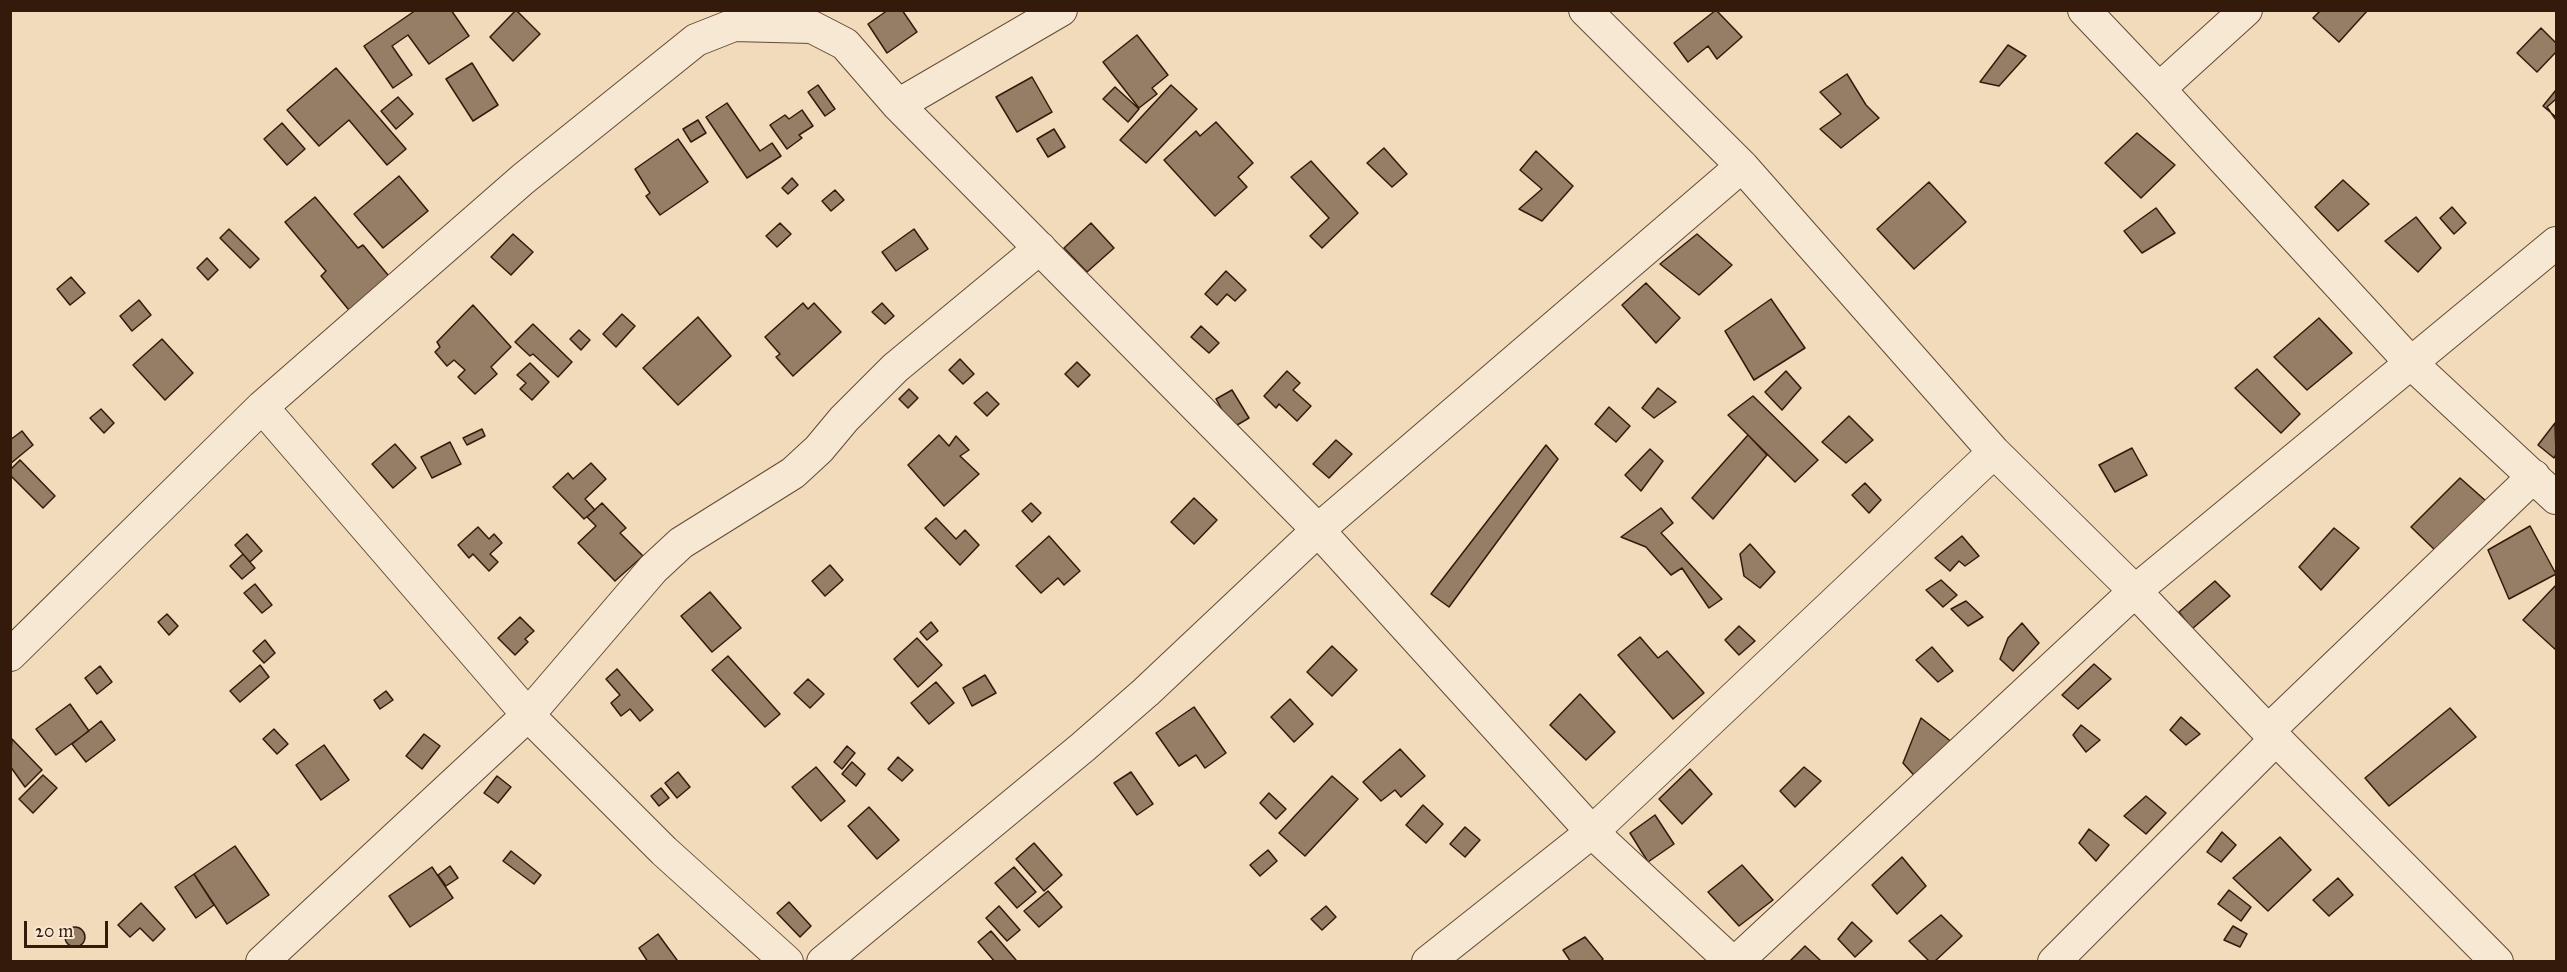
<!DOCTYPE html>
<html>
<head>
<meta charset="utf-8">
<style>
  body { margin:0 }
  #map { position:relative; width:2567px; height:972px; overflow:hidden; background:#f1dbbb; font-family:"IM FELL Great Primer",serif }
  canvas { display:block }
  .frame { position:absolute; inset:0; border:12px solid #341a0a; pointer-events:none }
  .scale { position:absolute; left:24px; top:921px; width:84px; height:27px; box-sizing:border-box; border:3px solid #341a0a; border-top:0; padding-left:8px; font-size:18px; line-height:21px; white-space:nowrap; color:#341a0a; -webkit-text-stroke:4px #f6e8d3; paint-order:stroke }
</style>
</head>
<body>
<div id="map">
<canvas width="2567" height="972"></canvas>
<div class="frame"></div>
<div class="scale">20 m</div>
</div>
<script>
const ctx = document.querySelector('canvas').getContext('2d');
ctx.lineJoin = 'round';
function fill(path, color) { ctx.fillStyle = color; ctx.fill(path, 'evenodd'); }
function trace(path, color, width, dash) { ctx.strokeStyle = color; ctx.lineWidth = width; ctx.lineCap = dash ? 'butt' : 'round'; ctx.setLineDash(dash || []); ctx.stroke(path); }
const building = new Path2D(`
  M416,10H451L469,36L429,64L408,35L392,46L412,75L393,88L364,46Z
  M516,10L540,34L513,61L490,37Z
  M888,10H902L917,32L887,53L868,24Z
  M1716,10L1742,37L1717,59L1708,46L1688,62L1674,43Z
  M2321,10H2368L2339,42L2313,18Z
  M2541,28L2556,43V52L2537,72L2517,53Z
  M1137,35L1168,75L1152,88L1157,94L1139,108L1103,62Z
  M2008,45L2026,56L1999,86L1980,82Z
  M472,63L498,105L473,121L446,79Z
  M336,68L406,149L387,165L349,120L319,146L287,110Z
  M1847,74L1866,105L1879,118L1841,148L1820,129L1841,114L1820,92Z
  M1032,77L1052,112L1017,132L996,97Z
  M818,85L835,109L825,116L808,92Z
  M1171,85L1197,109L1146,163L1120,140Z
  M1115,87L1139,109L1128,122L1103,99Z
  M2556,90V117L2543,106Z
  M398,97L413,114L396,129L381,111Z
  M2556,99V120L2547,107Z
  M727,103L760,151L772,143L781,156L747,178L706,117Z
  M802,110L813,126L799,135L802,138L787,149L770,125L785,115L789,119Z
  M698,120L706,133L691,142L683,129Z
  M1216,122L1253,163L1238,177L1247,187L1215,216L1164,160L1196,131L1200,136Z
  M282,123L305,149L287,165L264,139Z
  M1054,129L1065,147L1048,157L1037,139Z
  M2137,133L2175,165L2141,198L2105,163Z
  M678,139L708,182L660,215L646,196L650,193L635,169Z
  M1384,148L1407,174L1392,187L1367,163Z
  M1536,151L1573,186L1542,221L1519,209L1542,189L1520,170Z
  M1311,161L1358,213L1322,248L1310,236L1329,218L1291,177Z
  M399,176L428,211L383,248L354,214Z
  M792,178L798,185L788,194L782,188Z
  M2343,180L2369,204L2338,231L2315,207Z
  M1929,182L1966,222L1914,269L1877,229Z
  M835,190L844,200L831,211L822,201Z
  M315,197L358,248L363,245L393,281L353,315L321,276L326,271L285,222Z
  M2452,207L2466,223L2454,234L2440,218Z
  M2156,208L2175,233L2142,253L2124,231Z
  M2416,217L2441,248L2418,272L2385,241Z
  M780,223L791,234L777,247L766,236Z
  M1091,223L1114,248L1087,272L1064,248Z
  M229,229L259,259L250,268L220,238Z
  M914,229L928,249L896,271L882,252Z
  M513,234L533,252L511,275L491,257Z
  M1697,234L1732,265L1699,295L1660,264Z
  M207,258L218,270L208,280L197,268Z
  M1226,271L1246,290L1235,301L1227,294L1217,305L1205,294Z
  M71,277L85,293L70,305L57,289Z
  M1646,283L1680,318L1656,343L1622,305Z
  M1771,299L1805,348L1754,380L1725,331Z
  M139,300L151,315L132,331L120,316Z
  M803,303L808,309L814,303L841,332L793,376L776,357L780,354L765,337Z
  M882,303L894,316L885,324L872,312Z
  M473,305L511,347L491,367L497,374L475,394L458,377L465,370L454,360L447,366L435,352L440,347L437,342Z
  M622,314L635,326L616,347L603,334Z
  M698,317L731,356L678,405L643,368Z
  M2319,318L2352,353L2307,390L2274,357Z
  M533,324L572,362L558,377L533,354L530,356L515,342Z
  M1201,326L1219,343L1209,353L1191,337Z
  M579,330L590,340L581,350L570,339Z
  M162,339L193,373L165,400L133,365Z
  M960,359L974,374L963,384L949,370Z
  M1077,362L1090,375L1078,387L1065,374Z
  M530,363L549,382L532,400L520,389L526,383L517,375Z
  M2257,369L2300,414L2281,433L2235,388Z
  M1287,371L1300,383L1293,390L1311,406L1297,421L1279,404L1276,408L1264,396Z
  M1786,371L1801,388L1782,410L1765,392Z
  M1658,388L1676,402L1654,418L1642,408Z
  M909,389L918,398L908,408L899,399Z
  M1232,390L1249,418L1232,428L1216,399Z
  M987,392L999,404L987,416L974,403Z
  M1753,396L1818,460L1795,482L1728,415Z
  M1609,407L1630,426L1616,442L1595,424Z
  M101,409L114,423L104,433L90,418Z
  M1849,416L1873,440L1846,463L1822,442Z
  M2555,423L2556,454L2554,458L2538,445Z
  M482,429L485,436L467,445L463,438Z
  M22,431L33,445L10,464V440Z
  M939,435L949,446L956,436L969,450L960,456L979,474L944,506L908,465Z
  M1748,435L1767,455L1713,519L1692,498Z
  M1336,440L1352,454L1329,478L1313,464Z
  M450,442L461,464L432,478L421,457Z
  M395,444L416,468L393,488L372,464Z
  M1546,445L1558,459L1449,607L1431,594Z
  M2132,448L2147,475L2115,492L2099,465Z
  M1650,449L1663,461L1641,491L1625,475Z
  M20,460L55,496L43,508L10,475V470Z
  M591,463L606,479L585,499L595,510L584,519L553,487L568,473L573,479Z
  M2460,478L2486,501L2437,552L2411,527Z
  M1865,483L1881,500L1869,513L1852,495Z
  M1194,498L1217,520L1194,544L1171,522Z
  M602,503L626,528L620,533L643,556L615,581L578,543L596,526L587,517Z
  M1031,503L1041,513L1032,522L1022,511Z
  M1661,508L1673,523L1661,533L1722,599L1709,608L1682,568L1671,575L1646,547L1621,537Z
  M936,518L956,539L965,530L979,545L960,565L925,528Z
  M2530,526L2556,574L2509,599L2488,550Z
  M478,527L489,539L494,534L502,543L490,554L498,562L489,571L473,554L469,558L458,545Z
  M2334,528L2359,548L2321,590L2299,567Z
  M247,534L262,551L250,562L235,545Z
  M1049,536L1080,571L1064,585L1058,578L1041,593L1016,566Z
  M1962,536L1979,556L1965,566L1959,561L1950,571L1935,558Z
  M1750,544L1775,572L1760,588L1744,576L1740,554Z
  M243,554L255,568L242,579L230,566Z
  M830,565L843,580L825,596L812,581Z
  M1941,580L1957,595L1943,607L1926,590Z
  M2215,581L2230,596L2192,629L2179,612Z
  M255,584L272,605L262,613L244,593Z
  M2556,585V650L2523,620Z
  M710,592L741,628L712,652L681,616Z
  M1966,601L1983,617L1968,626L1951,609Z
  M167,614L178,626L169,635L158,622Z
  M520,617L534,631L525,639L528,642L515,655L498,638Z
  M931,622L938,631L927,640L920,632Z
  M2022,623L2039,643L2013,671L2000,659L2008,638Z
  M1739,626L1755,641L1739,655L1725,640Z
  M1640,637L1658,658L1667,651L1704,693L1673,719L1618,655Z
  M917,638L942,665L918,687L894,659Z
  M265,640L275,653L264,663L253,651Z
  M1332,646L1357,670L1332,696L1307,672Z
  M1932,647L1953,671L1938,682L1916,660Z
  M728,656L780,714L765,727L712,670Z
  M2094,664L2111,679L2078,709L2062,695Z
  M260,665L269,677L240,702L230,691Z
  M100,666L112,682L97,694L85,678Z
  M617,669L653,710L640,721L630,709L621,716L611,703L620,695L606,679Z
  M985,675L996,693L972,706L963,688Z
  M808,679L824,694L810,708L794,693Z
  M936,682L954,703L929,724L911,703Z
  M386,691L393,700L380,709L374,700Z
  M1580,694L1615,732L1586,760L1550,725Z
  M1290,699L1313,724L1294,742L1271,717Z
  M70,704L89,731L56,755L36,729Z
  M1194,707L1226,753L1205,768L1196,755L1179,766L1156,733Z
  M2450,708L2476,737L2389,806L2365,778Z
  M2181,717L2200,734L2186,745L2170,730Z
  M1921,718L1953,743L1920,782L1903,763Z
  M101,721L115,740L86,762L72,744Z
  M2081,725L2100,740L2086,752L2073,735Z
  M274,729L288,744L277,754L263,739Z
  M424,734L440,746L422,769L406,756Z
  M12,739L42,770L25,787L10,766Z
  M324,745L349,780L321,800L296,765Z
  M847,746L855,753L842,769L834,762Z
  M1400,749L1425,776L1401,797L1395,790L1381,801L1363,782Z
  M898,757L913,770L902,781L888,769Z
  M852,762L865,774L856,786L842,774Z
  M816,767L845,801L821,821L792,787Z
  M1804,767L1821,781L1795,807L1780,791Z
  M1690,769L1712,794L1682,824L1659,799Z
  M678,772L690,787L677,798L665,783Z
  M1131,772L1153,804L1137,815L1114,783Z
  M43,775L57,788L33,813L19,799Z
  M497,776L511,787L498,803L484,793Z
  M1332,776L1358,799L1305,856L1279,833Z
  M661,788L669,798L659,806L651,796Z
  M1269,793L1286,809L1276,819L1260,803Z
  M2146,796L2166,813L2146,834L2124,816Z
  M1423,805L1443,824L1426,843L1406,825Z
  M869,807L899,840L877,859L848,826Z
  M1655,815L1674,844L1648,862L1630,833Z
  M1465,827L1480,840L1465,857L1450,844Z
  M2089,829L2109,845L2096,861L2079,843Z
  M2222,832L2236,845L2221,862L2207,852Z
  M2280,837L2311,870L2268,911L2233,878Z
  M1034,843L1062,875L1044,891L1016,859Z
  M235,846L269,895L227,924L194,874Z
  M1268,850L1277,861L1260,876L1250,865Z
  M511,851L541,875L534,884L503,861Z
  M1902,857L1926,886L1897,914L1872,885Z
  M1742,865L1773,900L1739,926L1708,892Z
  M450,866L458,878L446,886L438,875Z
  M432,867L453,898L410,927L389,896Z
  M1014,867L1036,892L1017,908L995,883Z
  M194,874L214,905L196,918L175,887Z
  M2338,878L2353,895L2329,916L2313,900Z
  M2229,890L2251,907L2241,921L2218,904Z
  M1048,891L1062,907L1039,927L1024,911Z
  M789,902L811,926L800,937L777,913Z
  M141,903L165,929L153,941L140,928L130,937L118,925Z
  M999,906L1020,930L1007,941L986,918Z
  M1326,906L1336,917L1322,930L1311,919Z
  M1941,915L1962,936L1934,962H1930L1909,941Z
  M1852,922L1872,941L1855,957L1838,939Z
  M2233,926L2247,934L2240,947L2224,940Z
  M65 937a10 10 0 1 1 20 0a10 10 0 1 1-20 0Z
  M991,931L1016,960L1014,962H995L978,942Z
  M658,934L677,960L675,962H648L639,948Z
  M1585,937L1603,959L1600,962H1571L1563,950Z
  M1805,946L1821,961L1789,962Z`);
fill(building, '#967e66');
trace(building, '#341a0a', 1.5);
const street = new Path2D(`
  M1585,10L1742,166L1994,452L2135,591L2268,731L2497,962
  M2084,10L2159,89L2411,363L2556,498
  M2159,89L2246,10
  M898,105L1061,10
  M262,407L528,715L664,851L787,962
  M10,655L262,407L523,179L696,40L734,25L812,27L845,44L898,105L1318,530L1592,832L1732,962
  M2268,731L2534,476
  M262,962L528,715L653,569L681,543L793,473L819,449L844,419L895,368L1040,248
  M823,962L1083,747L1146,692L1318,530L1742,166
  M1428,962L1592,832L1994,452
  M1736,962L2135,591L2556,243
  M2054,962L2276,739`);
trace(street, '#634a36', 34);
trace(street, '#f6e8d3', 32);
</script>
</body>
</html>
